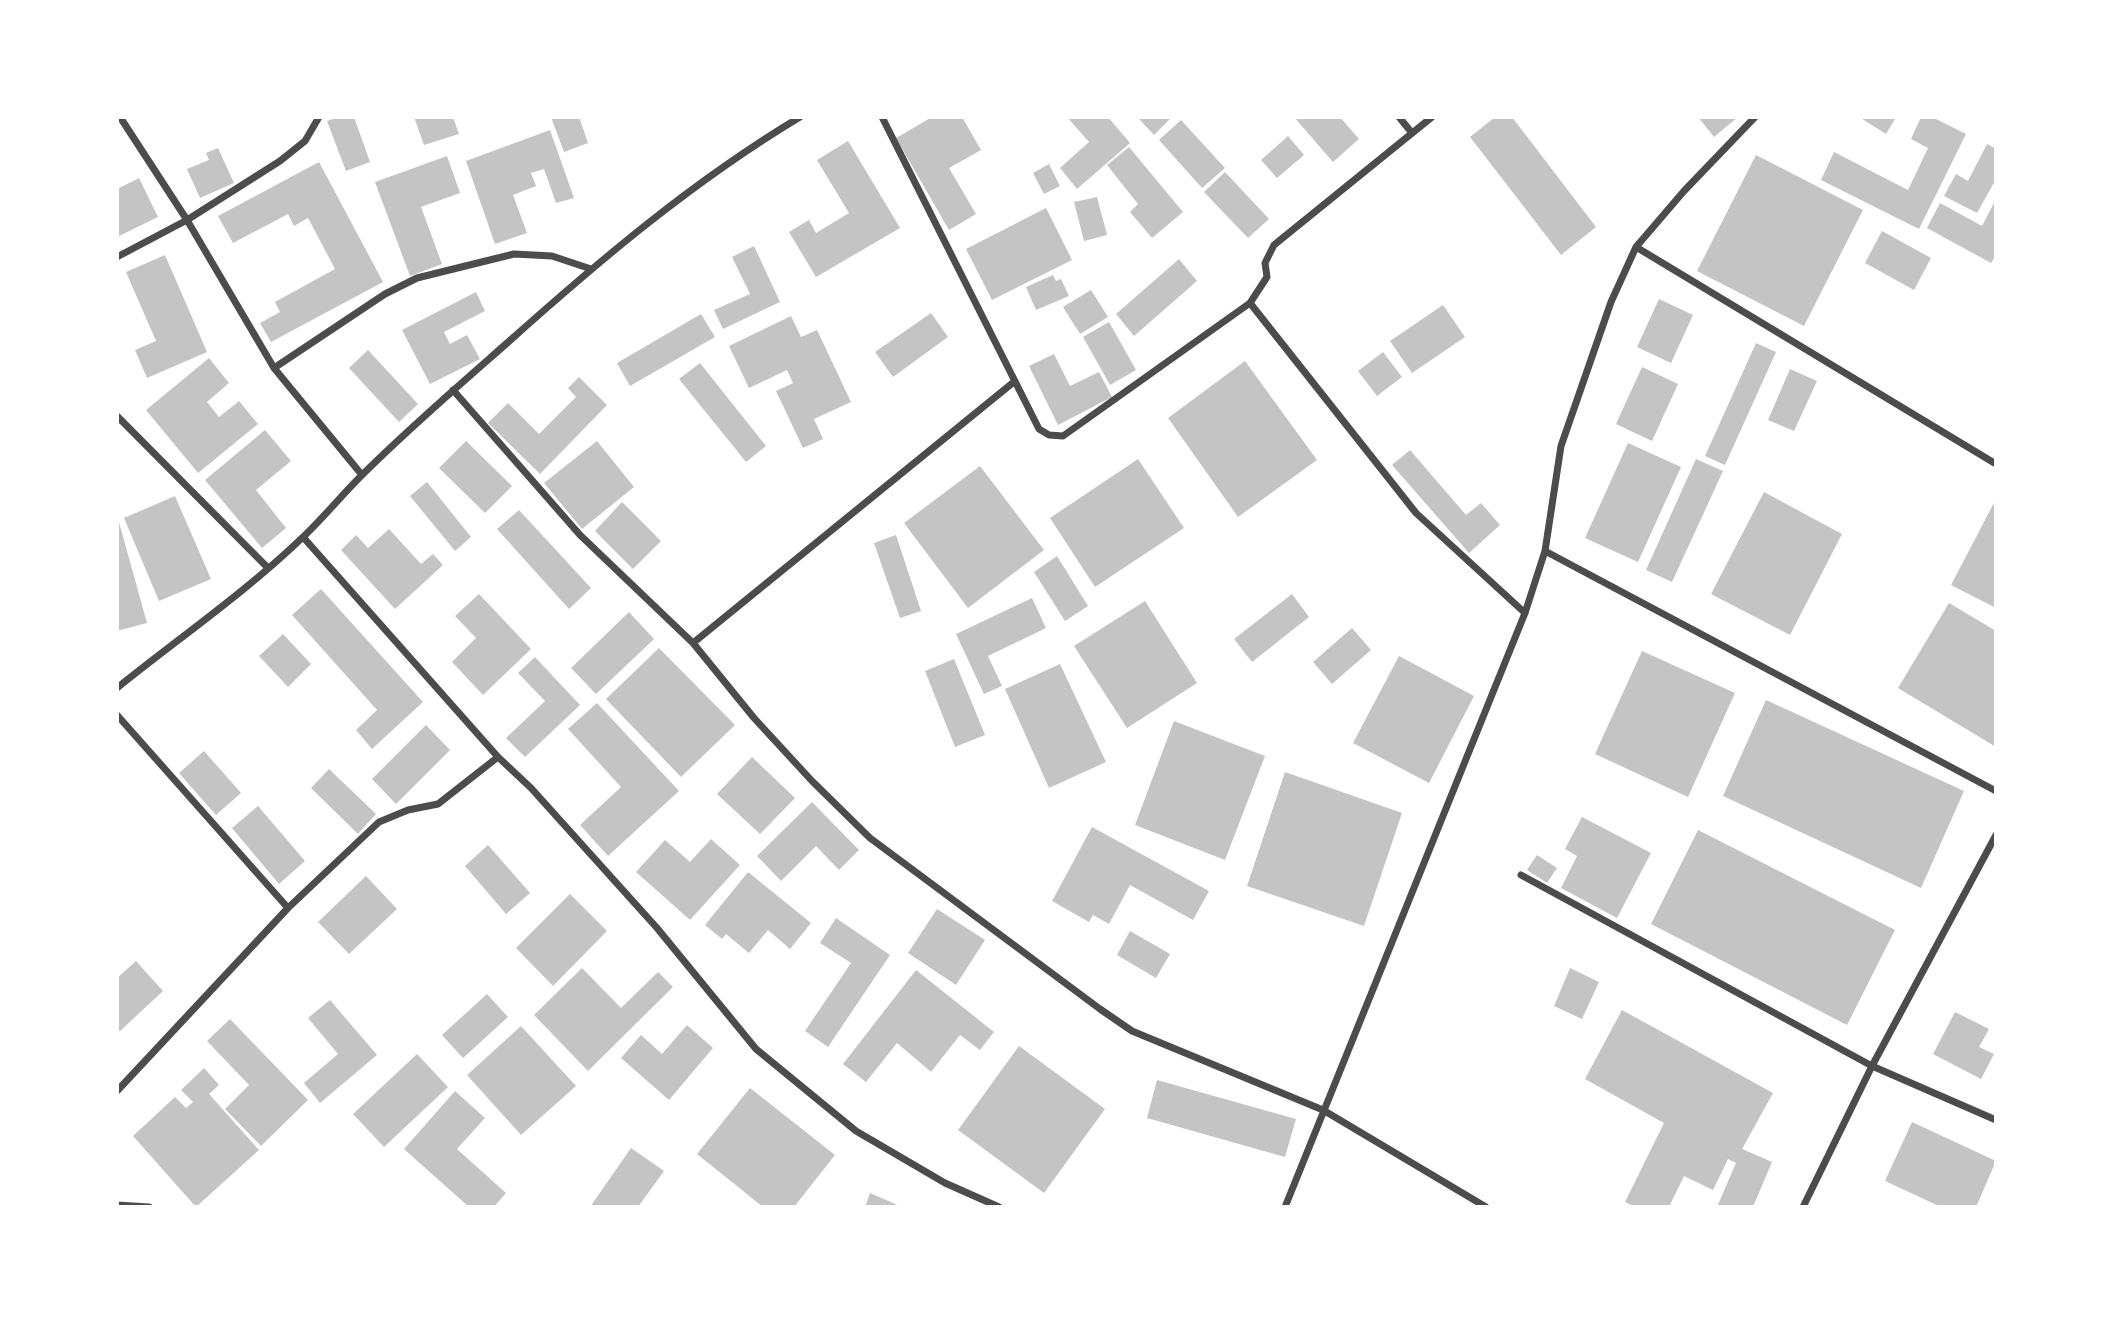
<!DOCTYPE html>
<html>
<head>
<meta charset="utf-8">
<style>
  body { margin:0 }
  #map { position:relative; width:2113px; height:1324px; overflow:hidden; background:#fff; font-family:"Public Sans",sans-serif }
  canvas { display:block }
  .frame { position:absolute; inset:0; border:119px solid #fff; pointer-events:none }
</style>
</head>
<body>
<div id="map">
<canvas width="2113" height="1324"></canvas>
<div class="frame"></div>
</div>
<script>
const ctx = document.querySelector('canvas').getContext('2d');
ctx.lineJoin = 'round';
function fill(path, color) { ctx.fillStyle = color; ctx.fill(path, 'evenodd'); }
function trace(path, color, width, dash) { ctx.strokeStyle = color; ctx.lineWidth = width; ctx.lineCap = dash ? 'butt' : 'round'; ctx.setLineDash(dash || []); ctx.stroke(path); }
fill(new Path2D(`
  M338,117H354L370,162L346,171L327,121Z
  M414,117H453L459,134L424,145Z
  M551,117H579L588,143L564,152Z
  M932,117H962L981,150L949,168L976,214L949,230L896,138Z
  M1067,117H1108L1130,143L1077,189L1060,168L1089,142Z
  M1137,117H1172L1154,135Z
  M1294,117H1340L1359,139L1333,162Z
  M1495,117H1512L1596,227L1561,255L1470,137Z
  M1698,117H1738L1714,137Z
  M1859,117H1896L1886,134Z
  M1921,117H1932L1966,134L1919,229L1821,180L1834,152L1908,190L1928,148L1911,139Z
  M1181,120L1225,168L1202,188L1159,140Z
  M550,130L574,198L556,203L544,169L531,173L536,186L513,195L527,233L495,244L466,161Z
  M1288,136L1304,155L1277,178L1261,160Z
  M848,141L900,228L816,277L789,232L809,220L816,233L849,213L817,160Z
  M1987,144L1996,149V179L1977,213L1944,196L1956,174L1968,181Z
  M1129,147L1183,212L1152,238L1130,212L1138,204L1107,165Z
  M218,148L234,183L200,198L187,169L209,160L206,153Z
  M1756,155L1863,210L1804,326L1697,271Z
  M447,156L460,193L421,207L442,264L410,276L375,182Z
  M319,162L383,282L271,342L260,323L280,312L275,302L335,269L308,218L294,226L288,214L233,243L218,216Z
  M1049,164L1060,186L1044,194L1033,173Z
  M1225,172L1269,219L1248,238L1204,192Z
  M139,178L158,217L117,237V189Z
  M1097,197L1107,235L1084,241L1074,202Z
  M1996,199V255L1991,263L1927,228L1940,203L1982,226Z
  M1046,208L1072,260L992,300L966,249Z
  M1882,231L1931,258L1914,290L1865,263Z
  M754,246L780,302L723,329L714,310L750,294L732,257Z
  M165,255L207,352L147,378L135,350L156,341L126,272Z
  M1179,259L1197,281L1134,336L1116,314Z
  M1053,275L1056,281L1061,279L1069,296L1036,310L1026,287Z
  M1091,290L1108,317L1080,334L1063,307Z
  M476,292L485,311L444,332L450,344L467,335L480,359L430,384L402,330Z
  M1659,299L1693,315L1671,363L1637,347Z
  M1443,305L1465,337L1412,373L1390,341Z
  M931,313L948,337L893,377L875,352Z
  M701,314L715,337L630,386L617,363Z
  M791,316L801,337L817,330L851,402L814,419L823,439L803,448L776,391L793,383L787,370L749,388L729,346Z
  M1109,322L1136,370L1110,385L1083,337Z
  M1756,343L1776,352L1725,465L1705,456Z
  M368,350L418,404L399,422L349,368Z
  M1383,352L1402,377L1377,396L1358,371Z
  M1054,354L1070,386L1099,372L1112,397L1058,425L1029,366Z
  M209,358L229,383L207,402L219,417L239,401L258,424L198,473L146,410Z
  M1245,361L1317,460L1238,517L1168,418Z
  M700,363L766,446L746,462L679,379Z
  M1642,367L1678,384L1652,441L1616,424Z
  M1790,369L1817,381L1794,431L1768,420Z
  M579,377L607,405L540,474L488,423L508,403L539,434L576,397L568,388Z
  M265,430L291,461L256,490L286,528L262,548L205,480Z
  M466,441L512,486L485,513L439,468Z
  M597,441L634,487L582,529L544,483Z
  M1628,443L1681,467L1638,562L1585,538Z
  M1410,450L1466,515L1481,503L1500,525L1469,553L1392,465Z
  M1138,459L1184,528L1095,587L1050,518Z
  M1696,459L1723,471L1672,582L1646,570Z
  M980,466L1044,550L968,608L904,523Z
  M427,482L471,537L455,551L410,496Z
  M1764,492L1842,534L1790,635L1711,594Z
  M175,496L211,579L159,601L124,518Z
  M1996,499V608L1951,585Z
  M622,502L661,541L633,569L595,531Z
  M519,510L591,588L569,609L497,529Z
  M117,515L147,623L117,631Z
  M389,529L421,564L433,554L443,565L395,609L341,550L356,535L368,548Z
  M896,535L921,611L900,618L874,543Z
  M1057,556L1088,606L1065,621L1034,572Z
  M321,589L423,702L372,749L356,730L377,710L292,615Z
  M479,594L531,649L483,695L452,662L476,638L455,616Z
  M1292,594L1309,617L1252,662L1234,639Z
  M1032,598L1046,628L988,656L1002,686L984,694L956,634Z
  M1145,601L1197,683L1127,728L1074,646Z
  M1949,603L1996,631V747L1898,688Z
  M629,612L654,639L596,694L571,668Z
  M1352,628L1371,650L1332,684L1313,662Z
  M283,634L311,664L288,687L259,656Z
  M659,648L735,725L681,777L606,699Z
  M1642,651L1735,693L1688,797L1595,754Z
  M1399,656L1474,696L1429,783L1353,743Z
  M535,657L580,705L525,757L506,738L545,701L518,673Z
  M954,659L985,735L955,747L925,671Z
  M1060,664L1106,762L1049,788L1005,689Z
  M1766,700L1964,791L1921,888L1723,796Z
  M597,703L679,791L608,856L580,825L621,787L568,729Z
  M1174,721L1265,756L1225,860L1135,825Z
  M426,725L450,750L396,804L372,779Z
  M204,751L241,793L216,815L179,773Z
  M752,757L795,798L760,834L717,794Z
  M329,769L376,814L358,834L311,788Z
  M1285,772L1402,813L1364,926L1247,886Z
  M812,802L859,850L839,870L816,846L781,881L757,856Z
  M258,806L305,861L279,884L232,828Z
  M1582,817L1651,853L1617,918L1561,888L1577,856L1565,849Z
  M1092,827L1209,891L1193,920L1130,885L1109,924L1093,915L1089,922L1052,901Z
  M1698,830L1895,930L1847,1025L1651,924Z
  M711,839L740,865L690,920L636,872L665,840L690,862Z
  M488,845L530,893L506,914L465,866Z
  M1537,855L1557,868L1547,883L1527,870Z
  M748,872L811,923L790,949L768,930L749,953L726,934L722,939L705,925Z
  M366,876L397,909L349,954L318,922Z
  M570,894L607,931L553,986L516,948Z
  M937,909L985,940L956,985L908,953Z
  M836,918L890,955L828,1047L805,1031L851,963L820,943Z
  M1130,931L1170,954L1156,978L1117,955Z
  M136,961L163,991L120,1031L117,1029V978Z
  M582,968L621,1008L658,972L673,987L588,1071L534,1015Z
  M1570,968L1599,982L1582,1019L1554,1006Z
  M916,970L994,1032L980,1050L960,1035L931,1072L897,1043L866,1082L843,1064Z
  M487,994L508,1017L463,1058L442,1035Z
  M330,1000L377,1055L320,1103L304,1083L338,1054L308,1018Z
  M1622,1010L1773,1093L1742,1149L1772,1162L1753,1207H1717L1736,1163L1728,1159L1713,1190L1684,1176L1669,1207H1635L1625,1202L1664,1123L1585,1079Z
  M1955,1012L1989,1029L1979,1047L1994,1054L1981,1079L1933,1054Z
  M230,1019L308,1100L261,1146L225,1109L249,1085L207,1041Z
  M687,1025L713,1048L669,1100L621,1058L641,1035L662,1054Z
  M521,1026L576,1086L521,1135L467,1075Z
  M1019,1046L1105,1109L1044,1193L958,1130Z
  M417,1054L448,1087L384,1147L353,1114Z
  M204,1068L219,1085L209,1094L259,1150L196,1207L133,1136L175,1097L186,1108L193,1102L181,1090Z
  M1157,1080L1296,1119L1285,1157L1147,1118Z
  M750,1088L835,1155L794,1207H763L697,1154Z
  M455,1091L485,1118L457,1149L506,1193L494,1207H469L404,1149Z
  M1912,1122L1996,1161L1976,1207H1941L1885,1181Z
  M631,1148L664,1171L638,1207H590Z
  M870,1193L902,1207H865Z`), '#c4c4c4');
trace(new Path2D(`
  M120,117L187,220L274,368L362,475
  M882,117L1039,429L1049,435L1063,436L1250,303L1267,277L1265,263L1274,245L1432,117
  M1399,117L1412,133
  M1636,247L1996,464
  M117,257L187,220L280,161L305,141L319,117
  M1250,303L1416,513L1525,613
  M274,368L385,294L417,278L514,254L552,256L591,269
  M453,390L580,535L693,643L754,718L812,781L870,838L1100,1009L1132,1031L1323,1110L1486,1207
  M117,416L268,568
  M303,537L498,757L531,788L657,928L756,1049L856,1131L945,1183L999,1207
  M1545,551L1996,791
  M693,643L1015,381
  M117,688C179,638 246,592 303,537C323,518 341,496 361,476C407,430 457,387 506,344C600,260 692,182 800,117
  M117,715L288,908
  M1521,875L1872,1066L1996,1120
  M117,1091L288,908L379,822L408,810L438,804L498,757
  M117,1205L149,1207
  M1285,1207L1525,613L1545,551L1561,446L1611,302L1636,247L1684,191L1755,117
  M1803,1207L1872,1066L1996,835`), '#4c4c4c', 7);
</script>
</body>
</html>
